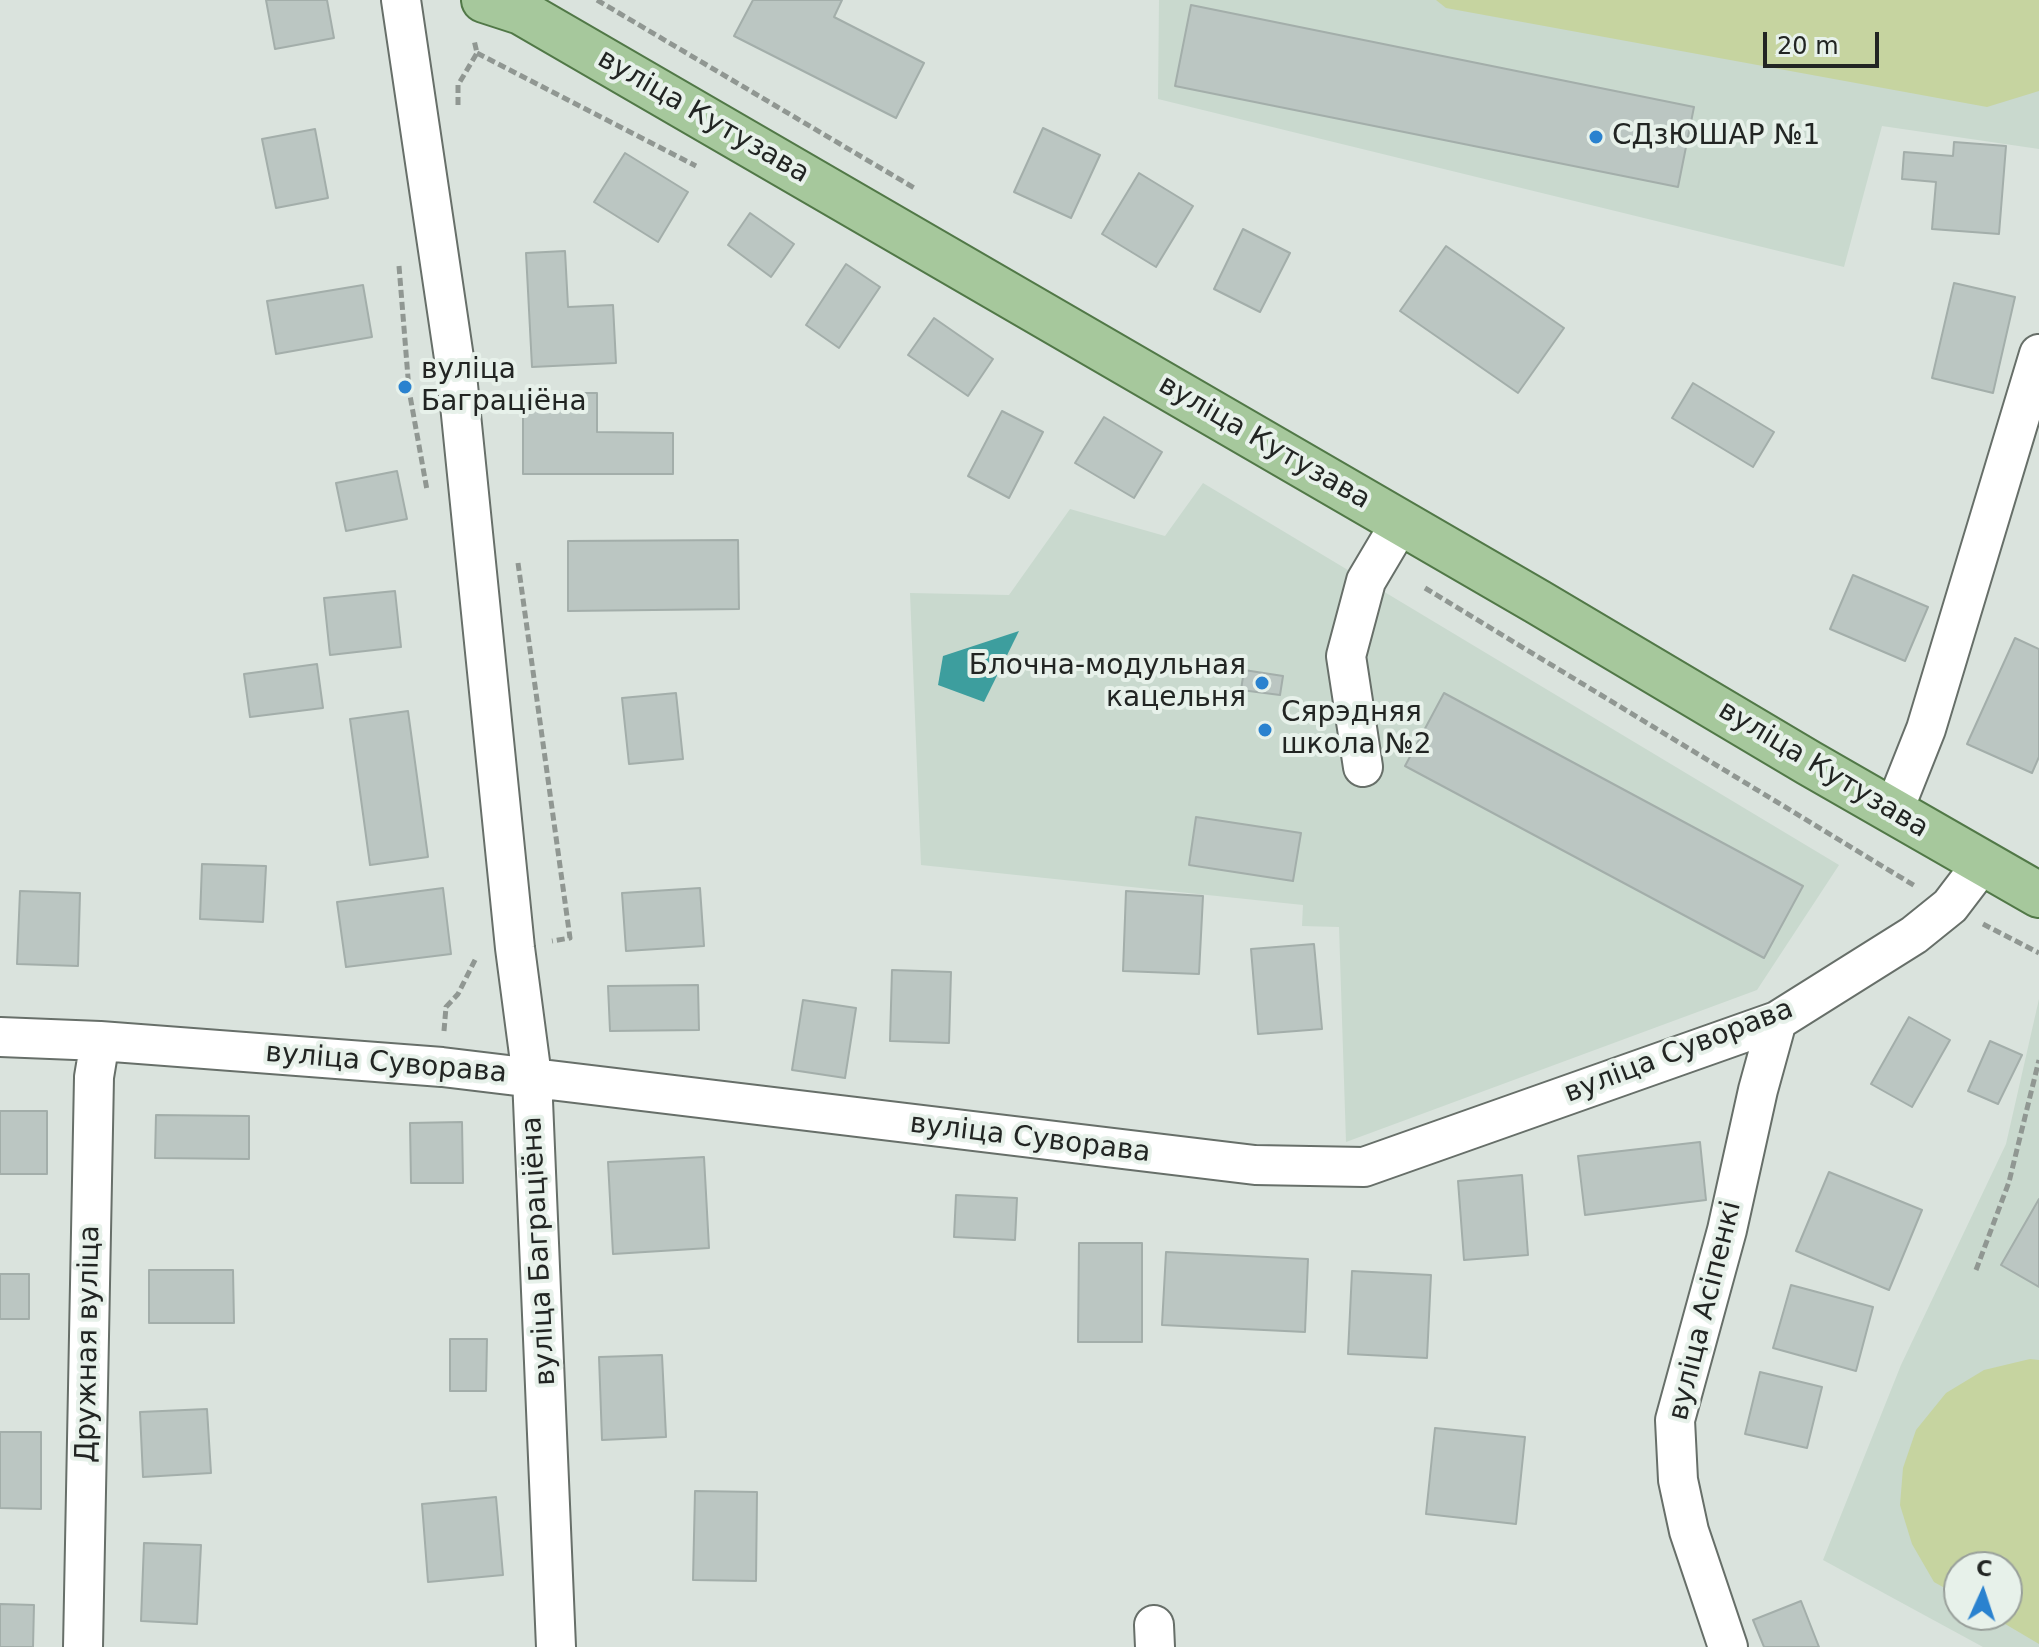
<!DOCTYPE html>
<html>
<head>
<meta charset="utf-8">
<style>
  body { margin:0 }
  #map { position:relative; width:2039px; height:1647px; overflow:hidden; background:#dae3dd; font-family:"DejaVu Sans",sans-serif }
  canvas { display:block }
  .north { position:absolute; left:1943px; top:1551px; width:80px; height:80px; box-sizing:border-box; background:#e7f1ea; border:2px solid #989f9a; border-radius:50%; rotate:3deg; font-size:22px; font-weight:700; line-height:32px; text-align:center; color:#222523 }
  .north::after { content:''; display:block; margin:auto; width:28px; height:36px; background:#2a82cf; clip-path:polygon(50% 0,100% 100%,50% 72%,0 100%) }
  .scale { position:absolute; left:1763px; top:32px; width:116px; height:36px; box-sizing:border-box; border:4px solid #222523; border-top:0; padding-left:10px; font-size:24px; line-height:28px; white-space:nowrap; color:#222523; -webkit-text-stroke:6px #e7f1ea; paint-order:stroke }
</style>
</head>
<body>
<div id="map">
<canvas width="2039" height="1647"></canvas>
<div class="north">С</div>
<div class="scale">20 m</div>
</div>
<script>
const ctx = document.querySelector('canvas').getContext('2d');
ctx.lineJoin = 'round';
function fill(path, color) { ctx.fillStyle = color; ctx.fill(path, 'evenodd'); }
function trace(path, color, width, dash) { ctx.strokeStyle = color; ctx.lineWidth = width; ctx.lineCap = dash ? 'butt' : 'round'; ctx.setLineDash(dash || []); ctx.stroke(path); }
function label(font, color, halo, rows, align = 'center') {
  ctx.font = font + ' "DejaVu Sans",sans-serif'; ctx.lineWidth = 8; ctx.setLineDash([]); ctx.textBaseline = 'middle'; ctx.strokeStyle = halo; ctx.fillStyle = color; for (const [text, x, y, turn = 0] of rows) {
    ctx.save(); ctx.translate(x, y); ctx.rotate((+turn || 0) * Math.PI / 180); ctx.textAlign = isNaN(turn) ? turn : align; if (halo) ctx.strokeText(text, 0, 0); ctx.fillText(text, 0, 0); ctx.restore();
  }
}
fill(new Path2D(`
  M1159,0H2039V149L1882,126L1844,267L1158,99Z
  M1203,483L1839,865L1757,990L1346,1142L1339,927L1302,926L1303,905L921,865L910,593L1009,595L1070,509L1165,536Z
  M2039,999V1647H1983L1823,1560L1901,1365L2006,1144ZM1959,1567H2007V1615H1959Z`), '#c9d9ce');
fill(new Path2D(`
  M1436,0H2039V91L1987,107L1446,8Z
  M2030,1359L2039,1360V1644L1990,1615H2007V1567H1959V1596L1934,1582L1912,1544L1900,1505L1903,1468L1916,1430L1946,1393L1984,1370Z`), '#c6d4a0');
fill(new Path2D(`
  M1019,631L984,702L938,685L943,656Z`), '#3d9e9e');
const building = new Path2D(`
  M266,0H327L334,38L275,49Z
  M753,0H842L834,17L924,63L896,118L734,36Z
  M1191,5L1694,107L1678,187L1175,86Z
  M1043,128L1100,155L1071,218L1014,192Z
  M315,129L328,198L276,208L262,139Z
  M1954,142L2006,146L1999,234L1932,229L1936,182L1902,179L1904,152L1953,156Z
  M625,153L688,192L658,242L594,202Z
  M1139,173L1193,206L1156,267L1102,234Z
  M750,213L794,244L771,277L728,245Z
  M1243,229L1290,253L1260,312L1214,289Z
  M1446,246L1564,328L1518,393L1400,311Z
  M565,251L568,307L613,305L616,363L532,367L526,253Z
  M846,264L880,287L839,348L806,325Z
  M1954,283L2015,297L1993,393L1932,378Z
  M363,285L372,337L276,354L267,301Z
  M934,318L993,359L968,396L908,355Z
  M1693,383L1774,432L1753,467L1672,418Z
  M523,393H597V432L673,433V474H523Z
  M1002,411L1043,432L1009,498L968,476Z
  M1104,417L1162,452L1134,498L1075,463Z
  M397,471L407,519L346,531L336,483Z
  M738,540L739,609L568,611V541Z
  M1853,575L1928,607L1905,661L1830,629Z
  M395,591L401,647L330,655L324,598Z
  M2015,638L2039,649V757L2032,773L1967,744Z
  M317,664L323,708L250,717L244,674Z
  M1244,670L1283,676L1280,695L1241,690Z
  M676,693L683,759L629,764L622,698Z
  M1444,693L1803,886L1764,958L1405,766Z
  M408,711L428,857L370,865L350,719Z
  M1196,817L1301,833L1293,881L1189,865Z
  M202,864L266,866L263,922L200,919Z
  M443,888L451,954L346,967L337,902Z
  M700,888L704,946L626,951L622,893Z
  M20,891L80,893L78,966L17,964Z
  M1126,891L1203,896L1199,974L1123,971Z
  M1314,944L1322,1029L1258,1034L1251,949Z
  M892,970L951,972L949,1043L890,1041Z
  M698,985L699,1030L610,1031L608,986Z
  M803,1000L856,1008L845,1078L792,1070Z
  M1909,1017L1950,1040L1912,1107L1871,1084Z
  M1990,1041L2022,1055L1998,1104L1968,1091Z
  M0,1111H47V1174H0Z
  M156,1115L249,1116V1159L155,1158Z
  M462,1122L463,1183H411L410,1123Z
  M1700,1142L1706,1200L1585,1215L1578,1156Z
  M704,1157L709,1248L613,1254L608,1162Z
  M1829,1172L1922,1210L1889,1290L1796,1251Z
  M1522,1175L1528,1255L1464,1260L1458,1181Z
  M956,1195L1017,1198L1015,1240L954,1237Z
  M2039,1199V1287L2001,1265Z
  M1079,1243H1142V1342H1078Z
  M1166,1252L1308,1259L1305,1332L1162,1325Z
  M149,1270H233L234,1323H149Z
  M1352,1271L1431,1275L1427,1358L1348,1354Z
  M0,1274H29V1319H0Z
  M1791,1285L1873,1307L1856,1371L1773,1348Z
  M450,1339H487L486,1391H450Z
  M662,1355L666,1437L602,1440L599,1357Z
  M1760,1372L1822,1387L1807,1448L1745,1434Z
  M207,1409L211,1473L143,1477L140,1412Z
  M1435,1428L1525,1437L1516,1524L1426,1514Z
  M0,1432H41V1509L0,1508Z
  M695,1491L757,1492L756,1581L693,1580Z
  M496,1497L503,1575L428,1582L422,1504Z
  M144,1543L201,1545L197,1624L141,1621Z
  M1801,1601L1819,1647H1764L1753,1620Z
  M0,1604L34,1605L33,1647H0Z`);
fill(building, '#bbc6c2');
trace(building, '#a3aeaa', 2);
const minor = new Path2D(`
  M401,0L458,385L515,948L532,1077L556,1647
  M1363,767L1346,656L1366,581L1401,522
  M1893,812L1926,729L2039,354
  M0,1037L100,1041L442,1067L1255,1165L1364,1167L1777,1021L1914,935L1950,906L1982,864
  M1154,1625L1155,1647
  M83,1647L94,1077L100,1041
  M1728,1647L1689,1531L1678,1480L1675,1420L1727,1230L1758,1090L1777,1021`);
const major = new Path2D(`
  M484,0L521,12L1538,602L1809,763L2039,895`);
trace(minor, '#676f69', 42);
trace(major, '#517847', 48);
trace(new Path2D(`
  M597,0L916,189
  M477,53L696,166
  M458,105V85L477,53L474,40
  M399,266L409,390L427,490
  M518,563L570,938L552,941
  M1425,588L1915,886
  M1983,924L2039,953
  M444,1031L446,1007L458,994L476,958
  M1976,1270L2009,1182L2039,1060`), '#909792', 5, [8, 4]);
trace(minor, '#fff', 38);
trace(major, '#a6c89c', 44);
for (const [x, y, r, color] of [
  [1596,137,8,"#2a82cf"],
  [405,387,8,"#2a82cf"],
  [1262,683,8,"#2a82cf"],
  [1265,730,8,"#2a82cf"]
]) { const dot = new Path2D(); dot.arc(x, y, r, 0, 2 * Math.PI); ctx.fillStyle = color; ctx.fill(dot); trace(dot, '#e7f1ea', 3); }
label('28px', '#222523', '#e7f1ea', [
  ["вуліца Кутузава",703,117,30],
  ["вуліца Кутузава",1264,443,30],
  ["вуліца Кутузава",1823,770,31],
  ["вуліца Суворава",1679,1052,-21],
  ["вуліца Суворава",386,1064,5],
  ["вуліца Суворава",1030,1139,7],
  ["вуліца Баграціёна",540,1251,-93],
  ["вуліца Асіпенкі",1706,1311,-76],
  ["Дружная вуліца",89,1344,-89]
]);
label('28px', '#222523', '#e7f1ea', [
  ["СДзЮШАР №1",1612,137],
  ["вуліца",421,371],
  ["Баграціёна",421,403],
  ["Блочна-модульная",1246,667,"right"],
  ["кацельня",1246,699,"right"],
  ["Сярэдняя",1281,714],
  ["школа №2",1281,746]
], 'left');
</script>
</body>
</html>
